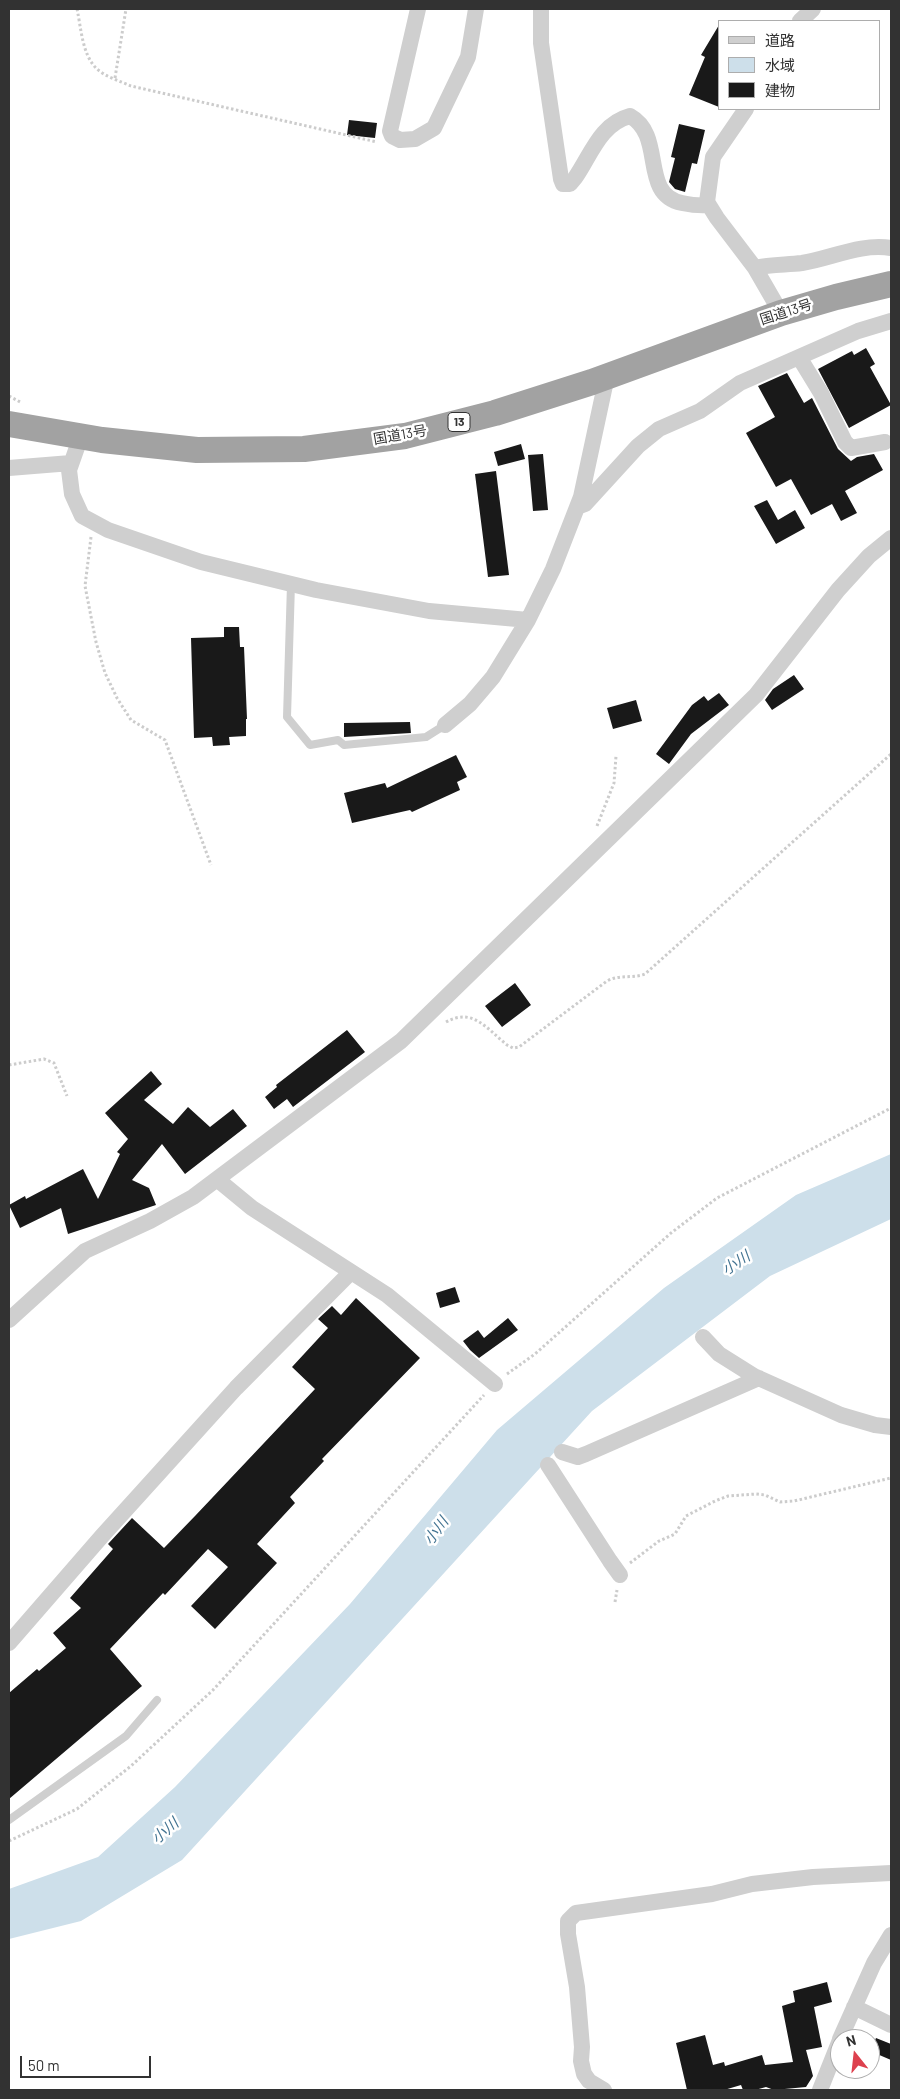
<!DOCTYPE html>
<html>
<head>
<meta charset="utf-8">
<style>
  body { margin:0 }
  #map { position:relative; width:900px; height:2099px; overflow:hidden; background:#fff; font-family:Barlow,"Noto Sans JP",sans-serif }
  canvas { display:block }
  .frame { position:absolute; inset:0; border:10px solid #323232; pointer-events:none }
  .legend { position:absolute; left:718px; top:20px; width:162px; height:90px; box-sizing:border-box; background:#fff; border:1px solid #adadad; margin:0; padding:6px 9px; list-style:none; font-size:15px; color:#323232 }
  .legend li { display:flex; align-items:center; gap:10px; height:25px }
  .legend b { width:25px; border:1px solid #adadad }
  .north { position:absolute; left:830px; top:2029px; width:50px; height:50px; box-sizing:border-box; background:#fff; border:1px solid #adadad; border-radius:50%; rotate:344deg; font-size:14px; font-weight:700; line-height:20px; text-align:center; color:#323232 }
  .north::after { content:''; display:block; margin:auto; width:18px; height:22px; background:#dd414e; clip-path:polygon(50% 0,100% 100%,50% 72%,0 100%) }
  .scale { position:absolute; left:20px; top:2056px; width:131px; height:22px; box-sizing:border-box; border:2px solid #323232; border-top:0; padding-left:6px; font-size:15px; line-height:18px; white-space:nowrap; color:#323232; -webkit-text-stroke:4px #fff; paint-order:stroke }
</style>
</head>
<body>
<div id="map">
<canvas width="900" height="2099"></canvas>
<div class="frame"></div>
<ul class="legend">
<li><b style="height:6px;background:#cfcfcf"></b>道路</li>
<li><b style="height:14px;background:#cddfea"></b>水域</li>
<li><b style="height:14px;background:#191919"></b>建物</li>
</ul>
<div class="north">N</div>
<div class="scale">50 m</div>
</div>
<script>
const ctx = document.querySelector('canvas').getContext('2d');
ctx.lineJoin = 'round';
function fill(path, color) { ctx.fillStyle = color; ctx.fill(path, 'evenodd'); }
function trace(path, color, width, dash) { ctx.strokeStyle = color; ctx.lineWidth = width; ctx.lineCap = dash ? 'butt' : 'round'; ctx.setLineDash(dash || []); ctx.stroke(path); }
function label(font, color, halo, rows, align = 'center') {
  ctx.font = font + ' Barlow,"Noto Sans JP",sans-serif'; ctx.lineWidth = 5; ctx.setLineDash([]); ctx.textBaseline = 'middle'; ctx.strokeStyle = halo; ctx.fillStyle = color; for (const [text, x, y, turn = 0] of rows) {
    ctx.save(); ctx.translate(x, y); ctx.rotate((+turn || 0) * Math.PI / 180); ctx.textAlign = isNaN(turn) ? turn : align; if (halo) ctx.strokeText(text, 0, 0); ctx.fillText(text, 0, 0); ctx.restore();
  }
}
fill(new Path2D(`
  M891,1154V1219L770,1276L592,1411L182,1860L81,1921L9,1939V1889L98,1857L175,1787L350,1604L497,1430L664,1288L796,1195Z`), '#cddfea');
fill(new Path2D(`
  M719,25V107L689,95L705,57L701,55Z
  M349,120L377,123L375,138L347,135Z
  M679,124L705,130L697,164L692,163L685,192L675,189L669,182L675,158L671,157Z
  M866,348L875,364L870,367L891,405L849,428L818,369L852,351L854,355Z
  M787,373L804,403L812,398L838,449L851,461L857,457L874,454L883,470L845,491L857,513L841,521L832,504L811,515L791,479L776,487L746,433L775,417L758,386Z
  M521,444L525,459L498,466L494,452Z
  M543,454L548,510L533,511L528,455Z
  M496,471L509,575L488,577L475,474Z
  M767,500L778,520L795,510L805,528L776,544L754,506Z
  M224,627H239L240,647H244L247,719H246V736L229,737L230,745L213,746L212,737L194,738L191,638L224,637Z
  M794,675L804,689L772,710L765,700L773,689Z
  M719,693L729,705L691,734L669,764L656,754L692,705L704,696L708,701Z
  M636,700L642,721L613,729L607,708Z
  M410,722L411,733L344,737V723Z
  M456,755L467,777L457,782L460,790L412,812L410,810L352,823L344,793L385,783L387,788Z
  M515,983L531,1005L502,1027L485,1006Z
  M347,1030L365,1052L293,1107L287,1099L274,1109L265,1097L277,1087L276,1085Z
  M151,1071L162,1084L144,1100L173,1124L188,1107L210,1127L233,1109L247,1126L185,1174L162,1144L132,1180L149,1188L156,1205L68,1234L61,1208L20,1228L9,1205L25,1196L26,1199L83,1169L98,1199L120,1154L117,1152L128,1139L105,1113Z
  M455,1287L460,1302L440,1308L436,1293Z
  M356,1298L420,1358L322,1459L324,1461L290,1497L295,1503L257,1544L277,1563L215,1629L191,1606L228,1567L208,1549L165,1595L163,1593L110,1649L142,1686L9,1799V1693L37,1669L39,1671L66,1648L53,1633L81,1608L70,1598L113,1549L108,1544L132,1518L164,1548L195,1516L315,1389L292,1367L328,1328L318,1319L332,1306L341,1315Z
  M508,1318L518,1330L479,1358L470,1350L463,1341L478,1330L484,1338Z
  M827,1982L832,2002L814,2007L822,2047L806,2050L813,2076L806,2087L774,2090L766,2087L755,2090H743L741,2085L724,2090H687L676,2043L705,2035L713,2065L724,2062L725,2066L762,2055L765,2065L793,2062L782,2006L795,2002L793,1991Z
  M876,2038L891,2044V2060L870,2051Z`), '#191919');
trace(new Path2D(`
  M77,9C81,27 82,54 96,68C105,77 120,81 131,86L377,142
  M115,78L126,9
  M9,396L22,403
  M91,537L85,586L96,642L105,673L117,698L131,720L165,740L211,865
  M597,826L614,783L616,756
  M446,1022C473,1007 487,1029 507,1045L513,1048L519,1047L607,981C620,974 632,979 645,974L891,754
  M9,1065L44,1059L54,1063L67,1096
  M507,1374L535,1354L671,1233L717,1198L891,1108
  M630,1563L659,1541L675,1534L686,1516L715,1501L728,1496L756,1494L765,1495L780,1502L794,1501L891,1478
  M615,1602L617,1590
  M9,1841L77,1809L131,1766L213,1690L484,1395`), '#ccc', 3, [2.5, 2.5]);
trace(new Path2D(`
  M291,584L287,717L310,745L338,740L344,745L426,737L445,725
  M9,1820L126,1736L157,1700`), '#cfcfcf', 8);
trace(new Path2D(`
  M418,9L390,131L392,136L400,140L415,139L434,128L468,57L476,9
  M541,9V43L561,179L563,184H570L575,178C591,155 600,124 630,116C666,136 639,194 682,203C692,205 700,206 709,205
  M800,21L813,9
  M746,109L713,157L707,202L717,218L755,268L781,313
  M755,268C771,264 786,265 802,263C832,258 861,243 891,248
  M799,357L821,393L845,442L851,448L885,442
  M81,436L69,470L72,494L82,516L108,530L201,562L316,590L429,611L528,620
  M9,468L71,463
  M577,507L585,504L638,446L659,429L700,411L740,383L858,331L891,321
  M445,725L470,704L493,677L528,620L553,569L581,497L607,376
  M218,1180L252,1208L387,1295L495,1384
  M9,1320L85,1251L150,1221L193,1197L401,1041L756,695L838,590L869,556L891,538
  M703,1337L719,1354L754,1376L841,1415L875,1425L891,1427
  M562,1452L578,1457L586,1454L759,1378
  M548,1465L610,1561L620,1575
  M9,1643L102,1536L236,1388L351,1272
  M854,2007L891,2025
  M840,2039L874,1963L891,1935
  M604,2090L589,2081L584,2074L581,2061L582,2047L577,1987L568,1934V1921L576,1913L712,1894L752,1884L813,1877L891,1873
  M820,2090L840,2040`), '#cfcfcf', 16);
trace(new Path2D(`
  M9,424L102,440L197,450L304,449L405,436L495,413L592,382L781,313L836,297L891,284`), '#a2a2a2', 26);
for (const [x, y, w] of [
  [459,422,22]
]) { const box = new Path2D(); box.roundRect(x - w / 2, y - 9.5, w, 19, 4); ctx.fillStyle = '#fff'; ctx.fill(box); trace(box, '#323232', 1); }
label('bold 12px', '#323232', null, [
  ["13",459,422]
]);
label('14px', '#323232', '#fff', [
  ["国道13号",786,312,-18],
  ["国道13号",400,435,-10]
]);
label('italic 15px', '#437492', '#fff', [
  ["小川",736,1263,-34],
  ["小川",436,1531,-54],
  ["小川",165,1831,-41]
]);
</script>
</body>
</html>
